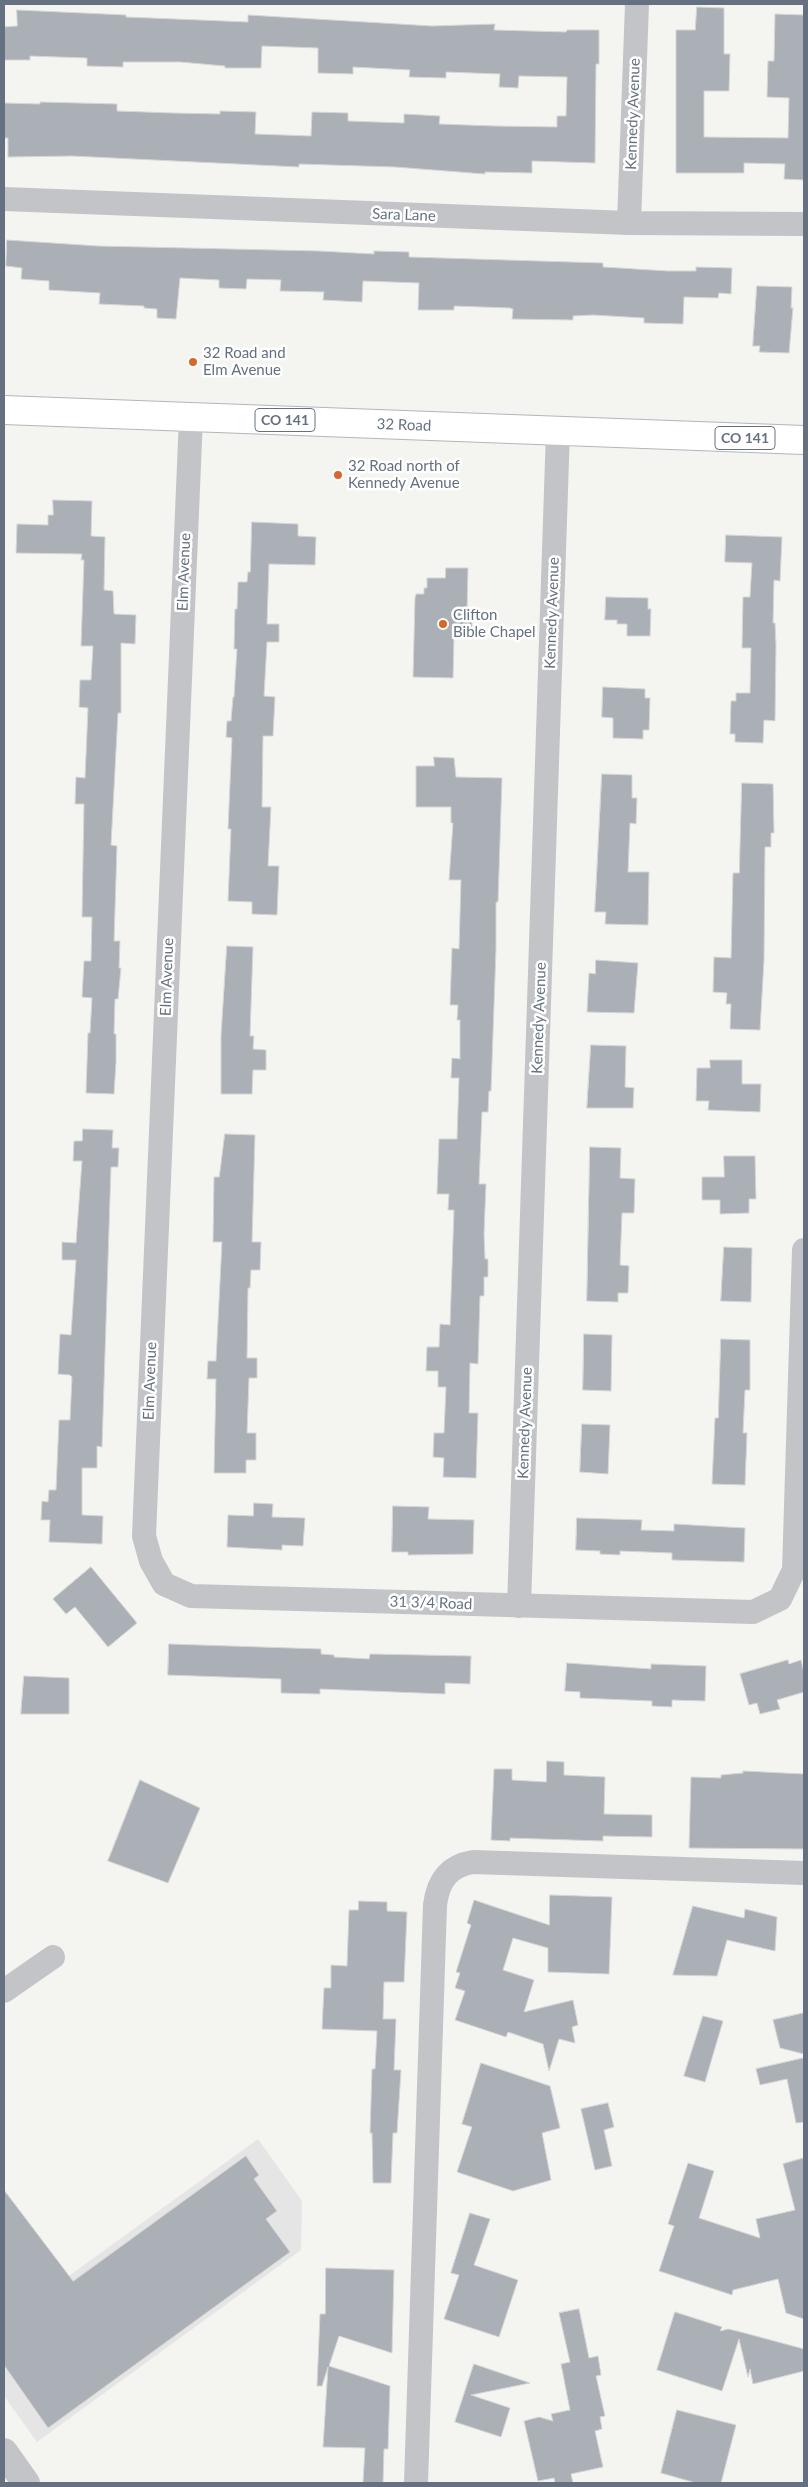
<!DOCTYPE html>
<html>
<head>
<meta charset="utf-8">
<style>
  body { margin:0 }
  #map { position:relative; width:808px; height:2487px; overflow:hidden; background:#f4f4f0; font-family:Lato,sans-serif }
  canvas { display:block }
  .frame { position:absolute; inset:0; border:5px solid #657180; pointer-events:none }
</style>
</head>
<body>
<div id="map">
<canvas width="808" height="2487"></canvas>
<div class="frame"></div>
</div>
<script>
const ctx = document.querySelector('canvas').getContext('2d');
ctx.lineJoin = 'round';
function fill(path, color) { ctx.fillStyle = color; ctx.fill(path, 'evenodd'); }
function trace(path, color, width, dash) { ctx.strokeStyle = color; ctx.lineWidth = width; ctx.lineCap = dash ? 'butt' : 'round'; ctx.setLineDash(dash || []); ctx.stroke(path); }
function label(font, color, halo, rows, align = 'center') {
  ctx.font = font + ' Lato,sans-serif'; ctx.lineWidth = 5; ctx.setLineDash([]); ctx.textBaseline = 'middle'; ctx.strokeStyle = halo; ctx.fillStyle = color; for (const [text, x, y, turn = 0] of rows) {
    ctx.save(); ctx.translate(x, y); ctx.rotate((+turn || 0) * Math.PI / 180); ctx.textAlign = isNaN(turn) ? turn : align; if (halo) ctx.strokeText(text, 0, 0); ctx.fillText(text, 0, 0); ctx.restore();
  }
}
fill(new Path2D(`
  M258,2139L302,2201L301,2250L37,2442L4,2396V2323Z`), '#e4e5e4');
const building = new Path2D(`
  M697,7L724,8V54H730L729,91H704V137L788,138L789,98L767,97L768,61H774L775,14L804,15V180L784,179L785,164L744,163V173H676V30H695Z
  M17,10L126,15V17L248,22V15L432,26L495,24L494,30L566,32L567,30H599V64H596L595,163L532,161V173L485,172V174L395,167L299,164V167L72,156L8,157V138H4V103L40,104V102L117,104V111L173,113L220,114V111L256,112L255,134L311,136L312,112L348,113V121L404,123V114L440,116L439,124L495,126L557,127V116H566L567,77L519,76L518,88L499,87L500,74L446,72V78L409,77L410,70L353,67V74L318,73V48L262,46L261,68H225V66L180,62H123V67L87,66V58L30,56V60H4V27L17,26Z
  M7,240L98,246L319,251L374,254V251L409,252V257L603,263V267L668,271H696V267L732,268L731,294L719,293L718,298L684,297L683,324L644,323V318L593,315L573,316V320L512,319L513,309L510,308L454,306V310H418L419,283L363,281L362,302L323,300L324,292L280,291L281,280L247,279L246,289L219,288V280L180,278L176,319L157,318V309L144,308V306L99,304L100,293L49,290V281L21,279L22,268L6,266Z
  M757,286L792,287L791,308H793L789,353L759,352L760,346H753Z
  M53,500L92,501L91,536L105,537L104,590L113,591L114,614L136,615L135,644L121,643V713H118L111,845L117,846L114,941H120L119,968H121L118,999H115L114,1034H116V1062L114,1094L86,1093L88,1033H90L92,998L82,997L84,961H91L92,917H82L84,804H75L76,777L85,778L87,732L88,708L79,707L80,680H91L93,646H81L84,560H81L82,554L16,553L17,524L48,525V515H53Z
  M252,522L298,524V536L316,537L315,565L269,564L267,624H279V642H267L264,696L275,697L273,736H263L262,807H271L268,866H279L277,915L252,914V902L228,901L231,829H228L232,738L226,737L227,721H231L233,697H234L237,649H234L235,609H237L238,582H247L248,572H250Z
  M726,535L782,537L780,581L774,580L773,623H775L776,645L775,721L764,720L763,743L735,742V734H730L731,701H736V693H750L751,648H742L743,597H750L752,563L725,562Z
  M446,568H468L467,612H472V637H454L453,678L413,677L415,598L416,594H424V588H427V578H445Z
  M606,597L648,598V609H651L650,636H627V624H617V620H605Z
  M603,687L645,689V698H650L649,730H643V739L613,738V718L602,717Z
  M434,757L454,758L456,777L502,778L498,902H496V949L491,1091H489L488,1112H482L479,1184H486L484,1234L485,1259H488V1277H484V1296H480L478,1364L470,1363L469,1413H478L476,1478L443,1477L444,1458L433,1457L434,1433H444L446,1387H438V1371H426L427,1347H439L440,1324L450,1325L454,1210H448L449,1194H437L439,1139H457L459,1078H451L452,1058L460,1059V1020H457L458,1005H450L452,948L459,949L461,880H449L453,823H451V807H416V766H434Z
  M602,774L632,775V798H637L636,824L630,823L628,872H649L648,925L605,924L606,912H595Z
  M742,783L773,784L774,833H771V847H765L764,960L760,1030L730,1029L731,1004H726L727,993L713,992L714,957L731,958L733,873H739Z
  M227,946L253,947L250,1036H254L253,1049L266,1050V1070H253L252,1094H221V1036Z
  M596,960L638,963L634,1013L587,1012L589,973L595,974Z
  M591,1045L626,1046L625,1087L634,1088L633,1108H587Z
  M710,1060H742V1084H761L760,1112L708,1110L709,1101H696L697,1068H710Z
  M83,1129L113,1130L112,1148H119L118,1167H111L102,1447L97,1446V1468H82V1515L103,1516L102,1544L49,1542L50,1520H41L42,1501L48,1502L49,1490H56L59,1420H70L72,1377L70,1375L58,1374L60,1334L71,1335L76,1260H62V1242L76,1243L82,1161H73L74,1141H82Z
  M225,1134L255,1135L252,1242H261L260,1270H251L250,1288H248L247,1358H257V1378H249L247,1433H256V1460H246V1473H214L216,1379H207L208,1361H216L222,1242H213L214,1177H219Z
  M590,1147L621,1148L620,1178L635,1179L634,1213H622L620,1265L629,1266L628,1293H618V1302L587,1301Z
  M724,1156H755L756,1199H749V1213L720,1214V1200H702V1177H724Z
  M724,1247L752,1248L751,1302L721,1301Z
  M584,1334L612,1335L611,1391L583,1390Z
  M721,1339L750,1340V1390H745L743,1433H747L745,1485L712,1484L715,1418H718Z
  M582,1424L610,1425L608,1474L580,1472Z
  M254,1503L273,1504L272,1517L305,1518L303,1546L282,1545V1550L227,1547L228,1515L253,1516Z
  M393,1506L429,1507L428,1519L474,1520L473,1554L408,1555V1552H392Z
  M577,1518L642,1520L641,1530L674,1531V1524L745,1528L744,1562L672,1560V1553L620,1551V1555L600,1554V1551L576,1550Z
  M91,1567L137,1623L108,1647L75,1607L66,1614L53,1599Z
  M169,1644L321,1649V1654L334,1655V1657L369,1659L370,1654L471,1656L470,1684L445,1683V1694L320,1689V1694L281,1693V1679L168,1675Z
  M788,1660L789,1664L801,1660L804,1673V1692L777,1700L780,1709L760,1714L757,1703L749,1705L740,1674Z
  M567,1663L651,1669V1664L706,1666L705,1701L672,1700V1707L652,1706V1701L580,1698V1692L565,1691Z
  M24,1676L69,1678V1714H21Z
  M547,1761L564,1762V1775L605,1777L604,1814L652,1815V1837L603,1836V1841L510,1838V1841L491,1840L494,1769H512V1780L546,1782Z
  M743,1771L804,1774V1849L689,1848L691,1777L721,1778V1775L743,1773Z
  M140,1780L200,1808L168,1883L108,1861Z
  M550,1895L612,1897L609,1974L548,1972V1948L513,1938L503,1970L534,1980L524,2012L573,2000L578,2025L572,2027L575,2043L559,2039L549,2071L543,2044L508,2032L506,2037L455,2020L465,1991L455,1988L460,1973L456,1972L471,1925L467,1923L474,1900L549,1925Z
  M359,1901L387,1902V1911L407,1912L404,1982H384L383,2019H396L394,2070H401L397,2133H393L391,2183H373L372,2133H370L372,2069H375L377,2031L322,2029L324,1988H331V1965L347,1966L349,1910H358Z
  M693,1906L744,1918L745,1909L777,1917L775,1951L727,1940L717,1976L673,1975Z
  M804,2013V2054L780,2048L773,2020Z
  M703,2016L723,2021L705,2082L684,2076Z
  M804,2058V2122L796,2123L787,2079L760,2085L756,2069Z
  M481,2063L550,2086L560,2128L542,2133L551,2180L513,2191L457,2172L472,2127L462,2124Z
  M608,2103L614,2127L604,2130L612,2166L595,2170L581,2109Z
  M246,2156L259,2175L254,2179L277,2211L266,2219L290,2252L48,2428L4,2365V2190L73,2281Z
  M804,2158V2319L786,2313L778,2279L733,2290L732,2295L659,2271L674,2226L668,2224L688,2163L714,2171L699,2218L760,2238L756,2219L795,2210L783,2164Z
  M470,2213L490,2219L474,2265L518,2280L499,2337L444,2319L459,2275L451,2273Z
  M326,2268L394,2270L392,2353L339,2336L329,2366L390,2386L388,2449H384L383,2483H363L365,2448L323,2447L328,2367L322,2386H317L320,2314H325Z
  M579,2309L589,2358L598,2356L601,2375L596,2376L605,2416L600,2417L602,2429L595,2431L603,2467L571,2474L573,2483H555L554,2478L538,2481L524,2421L539,2417L553,2421L551,2414L570,2410L561,2364L570,2362L559,2313Z
  M675,2312L722,2327L720,2331L728,2329L737,2331L804,2349V2371L753,2384L750,2369L748,2377L739,2339L722,2391L657,2370Z
  M474,2364L530,2383L471,2395L510,2408L501,2437L455,2422Z
  M677,2410L736,2425L721,2483H696L661,2473Z`);
fill(building, '#abb0b6');
trace(building, '#d5d5d3', 1);
const primary = new Path2D(`
  M4,410L804,440`);
trace(primary, '#b3b6ba', 30);
trace(new Path2D(`
  M4,199L629,223L804,224
  M629,223L637,4
  M191,417L144,1536L151,1561L164,1584L191,1596L753,1612L780,1599L794,1570L804,1250
  M519,1606L558,430
  M4,1991L53,1957
  M416,2483L435,1905C438,1881 448,1866 473,1862L804,1873`), '#c2c4c8', 24);
trace(new Path2D(`
  M4,2452L26,2483`), '#c2c4c8', 28);
trace(primary, '#fff', 28);
for (const [x, y, r, color] of [
  [193,362,5,"#d8662c"],
  [338,475,5,"#d8662c"],
  [443,624,5,"#d8662c"]
]) { const dot = new Path2D(); dot.arc(x, y, r, 0, 2 * Math.PI); ctx.fillStyle = color; ctx.fill(dot); trace(dot, '#fff', 2); }
for (const [x, y, w] of [
  [285,420,60],
  [745,438,60]
]) { const box = new Path2D(); box.roundRect(x - w / 2, y - 11.5, w, 23, 4); ctx.fillStyle = '#fff'; ctx.fill(box); trace(box, '#657180', 1); }
label('bold 14px', '#657180', null, [
  ["CO 141",285,420],
  ["CO 141",745,438]
]);
label('15px', '#657180', '#fff', [
  ["Kennedy Avenue",633,114,-88],
  ["Sara Lane",404,215,2],
  ["32 Road",404,425,2],
  ["Elm Avenue",184,572,-88],
  ["Kennedy Avenue",552,613,-88],
  ["Elm Avenue",167,977,-88],
  ["Kennedy Avenue",539,1018,-88],
  ["Elm Avenue",150,1381,-88],
  ["Kennedy Avenue",525,1423,-88],
  ["31 3/4 Road",431,1603,2]
]);
label('15px', '#657180', '#fff', [
  ["32 Road and",203,353],
  ["Elm Avenue",203,370],
  ["32 Road north of",348,466],
  ["Kennedy Avenue",348,483],
  ["Clifton",453,615],
  ["Bible Chapel",453,632]
], 'left');
</script>
</body>
</html>
